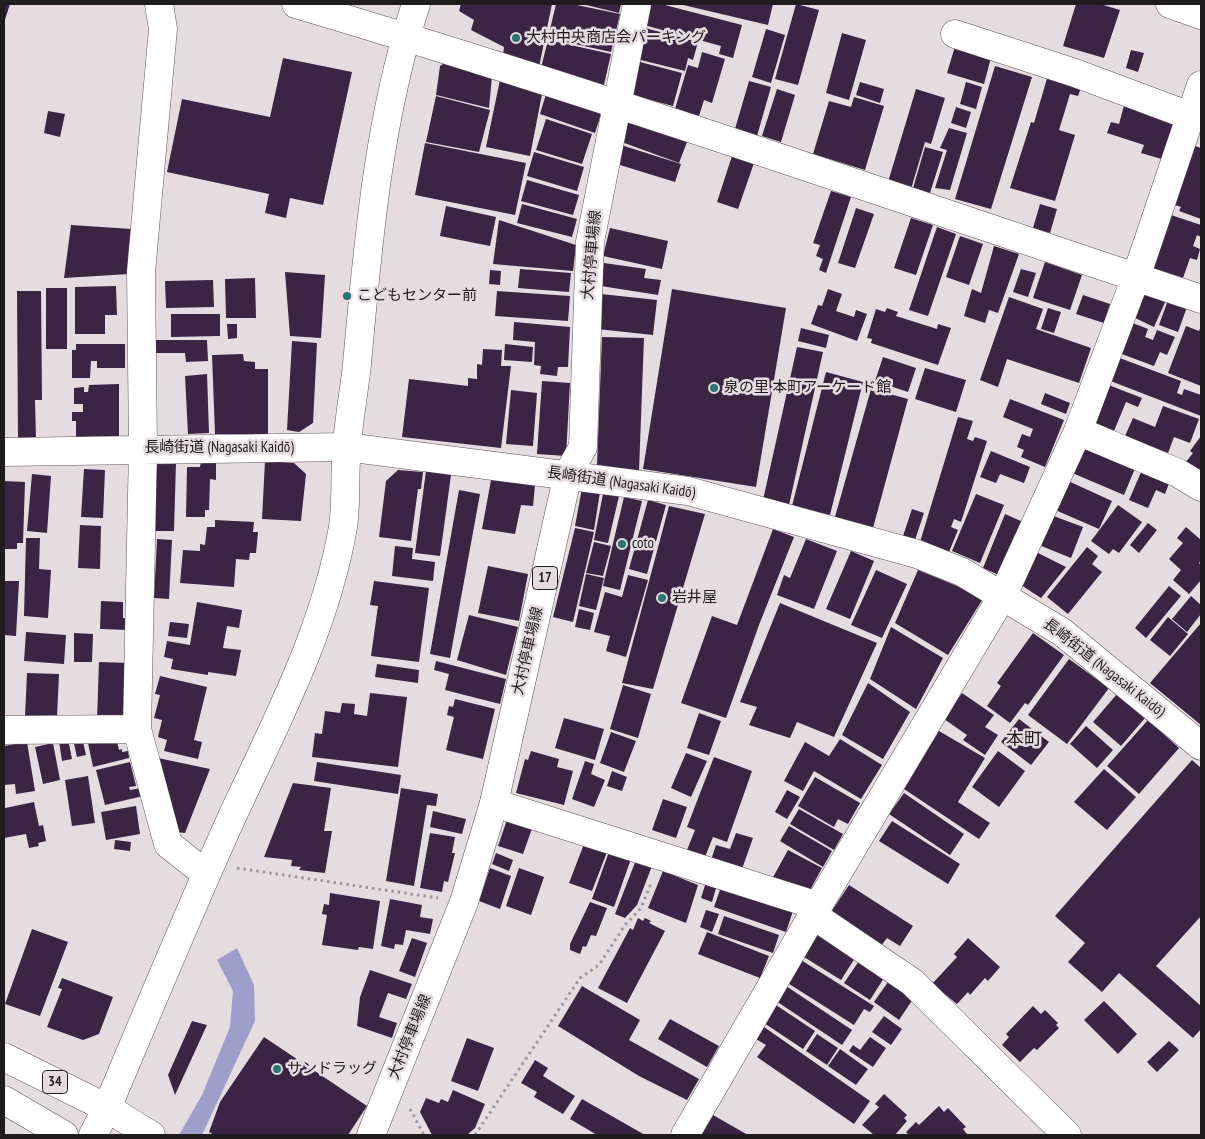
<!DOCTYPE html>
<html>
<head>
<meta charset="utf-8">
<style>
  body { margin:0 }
  #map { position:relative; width:1205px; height:1139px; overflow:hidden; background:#e5dce0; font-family:"PT Sans Narrow",sans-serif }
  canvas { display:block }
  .frame { position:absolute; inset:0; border:5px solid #1f1c1e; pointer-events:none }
</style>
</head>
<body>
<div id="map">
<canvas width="1205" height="1139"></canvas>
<div class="frame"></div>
</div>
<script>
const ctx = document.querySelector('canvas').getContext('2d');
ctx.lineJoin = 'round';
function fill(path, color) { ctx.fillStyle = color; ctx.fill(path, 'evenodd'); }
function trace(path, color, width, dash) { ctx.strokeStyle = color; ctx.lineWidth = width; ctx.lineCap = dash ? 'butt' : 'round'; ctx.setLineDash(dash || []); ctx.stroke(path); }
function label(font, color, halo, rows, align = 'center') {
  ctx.font = font + ' "PT Sans Narrow","Noto Sans JP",sans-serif'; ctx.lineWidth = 5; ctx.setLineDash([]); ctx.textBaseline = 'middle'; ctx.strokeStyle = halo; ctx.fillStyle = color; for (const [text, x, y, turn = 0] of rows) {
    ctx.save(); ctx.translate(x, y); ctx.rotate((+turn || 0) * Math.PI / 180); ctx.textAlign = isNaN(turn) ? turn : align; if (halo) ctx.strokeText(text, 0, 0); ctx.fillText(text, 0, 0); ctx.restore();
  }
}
fill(new Path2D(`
  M237,948L254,985L255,1021L202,1135H179L202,1095L230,1027L233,991L217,960Z`), '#9e9ecb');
fill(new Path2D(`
  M4,4H10L4,23Z
  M461,4H552L539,67L503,56L504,47L471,30L474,20L459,11Z
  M556,4H572L620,14L611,52L548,38Z
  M582,4H621L619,13Z
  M650,4H661L742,25L733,58L719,54L721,46L644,25Z
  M679,4H773L768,25Z
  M796,4L819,10L798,85L775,79Z
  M1076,4H1100L1120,10L1104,58L1063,46Z
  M645,28L698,42L693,60L688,58L685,71L637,59Z
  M766,29L785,35L771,83L752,77Z
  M842,33L866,40L849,100L826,93Z
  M548,40L611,54L603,89L541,68Z
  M956,43L992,54L984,84L947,73Z
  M1131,50L1144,53L1138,72L1126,68Z
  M702,52L725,59L712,103L704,100L699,116L675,109L688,65L698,68Z
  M283,58L352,72L323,205L290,198L286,218L265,213L269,194L167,172L182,99L270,117Z
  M446,62L492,76L489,108L436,95L440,66Z
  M640,62L682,73L673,106L631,95Z
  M995,66L1032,77L991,209L955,199Z
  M1048,75L1082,85L1078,96L1070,94L1059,130L1075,135L1055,201L1010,188L1031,122L1034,123Z
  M500,80L543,89L530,156L486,147Z
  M749,81L771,87L757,136L735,129Z
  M860,82L884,89L880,103L856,95Z
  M966,82L982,87L976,109L960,104Z
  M777,89L795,95L781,142L762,136Z
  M916,89L945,98L931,144L925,142L911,189L888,182Z
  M546,94L602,111L595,133L540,114Z
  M436,96L490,110L479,152L426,142Z
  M854,97L884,106L865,170L813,154L829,101L851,107Z
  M1125,102L1178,118L1165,160L1141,153L1144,145L1107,133L1111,122L1119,124Z
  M956,107L971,112L966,128L951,123Z
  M48,111L65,114L60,137L44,133Z
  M546,119L592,134L582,164L536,150Z
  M626,120L687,142L679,163L619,141Z
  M949,128L967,133L950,190L935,188L947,150L940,148Z
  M425,143L526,163L515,215L415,195Z
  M621,145L681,164L675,182L620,165Z
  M1195,146L1201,148V219L1179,211L1181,207L1175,205Z
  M925,147L943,152L930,193L913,188Z
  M534,152L584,167L577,191L527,176Z
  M732,156L754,163L738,209L717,202Z
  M527,180L579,195L573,215L521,201Z
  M831,191L851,197L826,273L819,270L823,259L816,256L820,245L813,243Z
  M522,204L577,219L572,237L517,223Z
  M1040,204L1057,209L1050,233L1033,228Z
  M446,206L496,217L490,246L440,236Z
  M856,208L874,214L855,268L838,263Z
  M1171,215L1201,225V237L1197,235L1193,246L1200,249L1197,260L1190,258L1183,278L1153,268Z
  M911,218L933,225L916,275L894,268Z
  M499,220L576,245L573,271L493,264Z
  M71,225L132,229L129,274L64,278Z
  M937,227L956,234L928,316L909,310Z
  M610,228L668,241L662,269L603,256Z
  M960,236L983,244L969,285L946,277Z
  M994,246L1019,254L998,313L989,310L985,323L964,316L972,289L981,293Z
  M1045,262L1082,275L1070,310L1033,298Z
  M604,263L646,269L644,278L661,280L658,295L601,286Z
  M520,269L571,273L569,292L518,288Z
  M1021,269L1036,273L1028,297L1013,292Z
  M490,270L501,271L500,285L489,284Z
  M285,272L325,275L321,338L290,336Z
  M255,278L256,318H226L225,279Z
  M213,280L214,307L166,308L165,281Z
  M116,286L117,315H105V334H75V287Z
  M46,288H67V349H46Z
  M672,289L786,308L756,487L643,469Z
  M828,289L842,294L836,311L854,317L856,310L867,314L857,341L811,324L818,305L822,306Z
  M17,291H41L42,400H35L36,439H18Z
  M497,291L570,296L568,321L495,316Z
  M1144,291L1166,300L1154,327L1133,317Z
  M601,294L657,300L653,335L597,329Z
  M1083,295L1110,304L1104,323L1076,314Z
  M1009,297L1043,309L1036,329L1091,348L1079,383L1007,359L998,387L980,380Z
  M1168,300L1187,307L1178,332L1159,325Z
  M887,308L898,312L896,316L937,329L938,324L951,328L938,365L871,343L872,339L867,338L876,309L885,312Z
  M1048,308L1061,312L1054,333L1041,329Z
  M171,314H220V336L171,337Z
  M514,322L570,327L568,367H558L557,376L540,374L541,366L534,365L535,342L513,340Z
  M1130,322L1148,329L1145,337L1153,340L1157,330L1175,337L1167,355L1160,352L1154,366L1119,353Z
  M227,324H237V338L228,339Z
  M1186,326L1199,331L1201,326V386L1168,373Z
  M801,328L829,335L826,348L798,341Z
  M602,337L644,338L639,471L597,465Z
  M156,340H207L208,361L186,362L185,353H156Z
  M292,341L317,343L313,423L299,432L287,430Z
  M76,344H125V368H97V361H91L90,378H72V350H76Z
  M505,344L533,347L532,362L504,360Z
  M797,347L823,352L789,505L763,500Z
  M483,349L502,350L501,366H511L501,448L402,437L409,379L468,386V378L477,379V364L482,365Z
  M243,354L244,361L255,362V369H268V434H215L212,355Z
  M883,357L916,368L908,392L875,381Z
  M1117,357L1181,381L1177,393L1182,395L1184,389L1201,395V416L1108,380Z
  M925,368L966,380L956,412L915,399Z
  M826,372L863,382L830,515L792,506Z
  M207,374L209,433L188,434L185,376Z
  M542,381L570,383L566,456L537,454Z
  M119,384V437L76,438V421H72V412H83V404H74V388L84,387V392H88L89,385Z
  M1106,384L1142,398L1138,407L1126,402L1114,431L1091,423Z
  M871,389L908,399L873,528L835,517Z
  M511,390L537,393L533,446L506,444Z
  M1045,393L1070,403L1066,414L1041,404Z
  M1010,399L1064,420L1045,467L1021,457L1024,450L1017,447L1022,434L1030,437L1033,429L1003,417Z
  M1163,406L1199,419L1190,443L1174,437L1168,453L1125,436L1133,418L1155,427Z
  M958,417L973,421L967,439L973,441L975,437L987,441L961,522L954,519L951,527L958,530L949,552L920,542Z
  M1201,436V474L1186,462L1193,453L1190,451Z
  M1083,444L1136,466L1124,495L1070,472Z
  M991,451L1030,467L1024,483L1000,474L996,483L980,477Z
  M265,461L294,463L306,474L301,521L262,519Z
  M152,462H176L174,531H151Z
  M201,462H216V480L210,479L209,510H205V517H186L187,467H200Z
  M84,469L105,470L103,518L81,517Z
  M398,470L423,472L421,489H418L411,541L379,537L386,481Z
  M1142,470L1170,481L1165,494L1156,490L1148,508L1129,500Z
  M426,471L451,475L440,556L415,553Z
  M32,474L51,476L47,533L27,531Z
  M491,480L535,485L533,506L521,505L515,534L482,529Z
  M1066,480L1112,501L1099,529L1053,509Z
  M4,481L25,482L23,543H17V549H4Z
  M582,488L600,492L594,530L575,526Z
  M459,490L480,494L450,658L430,654Z
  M603,494L619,496L608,543L594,540Z
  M976,494L1004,505L980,563L952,551Z
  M624,497L642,501L620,590L603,586Z
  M648,500L666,505L647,574L629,569Z
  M1118,505L1142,522L1119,553L1113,549L1109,554L1091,541Z
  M669,506L705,514L653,689L622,683Z
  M912,509L924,513L915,540L903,536Z
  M1005,514L1023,522L1001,576L983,568Z
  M1051,515L1083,527L1071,558L1039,545Z
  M215,520L254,522L253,532H258L256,553H250L249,560L236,559L234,587L180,583L183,550L200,551V544L205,545L207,527H215Z
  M1148,523L1157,530L1139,553L1130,545Z
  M80,525L101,526L100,569L78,568Z
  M1186,527L1201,540V560L1199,563L1201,565V580L1189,594L1173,580L1181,570L1169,559L1183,543L1177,538Z
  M575,528L594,532L573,622L553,617Z
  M773,529L794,537L759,625L726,718L681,703L712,616L737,625Z
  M26,538H40L39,569L51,570L48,618L24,616Z
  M157,539L172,540L169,599L154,598Z
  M806,539L837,551L814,609L777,595L784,575L790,578Z
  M594,542L611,546L603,576L586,573Z
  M395,546L413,548L412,559L435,562L433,581L392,576Z
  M1087,547L1098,556L1092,564L1102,572L1068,614L1047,597Z
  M851,551L874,561L850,619L826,609Z
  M1036,552L1066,567L1041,598L1021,585Z
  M488,566L528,574L519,621L478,613Z
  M876,570L907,584L882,638L851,625Z
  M918,570L984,597L948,655L895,623Z
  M586,574L604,578L596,610L579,606Z
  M628,575L648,580L626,657L606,651L610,636L594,632L605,592L622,597Z
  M4,581H19L16,636L4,635Z
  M374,581L429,588L419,662L371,656L378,606L370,605Z
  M1169,586L1181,596L1146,638L1135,628Z
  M1191,596L1201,605V614L1187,632L1172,619Z
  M101,601L123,602V618L129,619V630L100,629Z
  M197,602L242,610L239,628L227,626L223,648L241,650L236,676L208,672V675L171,669L173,659L164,657L167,641L190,645Z
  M780,603L877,643L834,737L797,722L790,738L749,725L757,707L740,702Z
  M579,609L594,613L590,630L575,627Z
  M469,615L518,627L506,675L457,660Z
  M1168,617L1188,634L1170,656L1150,640Z
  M170,622L189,624L187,638L168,636Z
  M1201,623V725L1150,683Z
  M891,627L943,658L916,709L870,679Z
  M26,632L66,635L64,664L24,661Z
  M74,633L93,634L92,662H74Z
  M1033,633L1064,655L1028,705L1025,703L1010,723L987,706L1001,686L997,683Z
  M1069,659L1109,688L1067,744L1028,715Z
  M436,661L506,679L500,704L445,690L449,674L434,670Z
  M99,662L132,663L131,721L97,720Z
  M377,664L419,670L418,683L375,677Z
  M27,673L59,674L57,717L25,716Z
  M160,676L207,687L194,740L202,742L198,759L164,751L167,740L158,737L162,720L154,718L160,695L155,694Z
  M868,683L910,712L883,759L842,735Z
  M623,685L651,694L638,738L610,729Z
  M370,693L407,697L398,767L312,757L315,733L322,734L325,711L340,713L342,703L355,704L354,714L367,716Z
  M962,693L994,715L985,727L998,735L985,755L963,740L967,735L944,719Z
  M1117,694L1145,718L1121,746L1093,722Z
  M455,699L495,709L483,759L446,750L454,717L447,715L449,706L453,707Z
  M699,713L721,721L709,755L687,748Z
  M564,718L604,729L595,760L555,748Z
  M1019,719L1049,742L1031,765L1001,742Z
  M1148,720L1179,748L1139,794L1107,766Z
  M1086,726L1113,750L1097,768L1070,744Z
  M939,731L985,758L958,802L990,823L979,839L904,789Z
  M611,732L636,741L624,772L600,763Z
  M82,737L86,755L77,757L73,739Z
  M116,737L119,750L122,749V752L128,751L129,758L93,767L88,743Z
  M68,739L72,759L62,761L59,741Z
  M840,739L882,765L861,799L814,771L803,791L784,781L805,742L829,756Z
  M27,742L35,791L16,794L15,784L4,785V746Z
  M53,743L60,780L43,784L35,747Z
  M531,751L559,759L557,767L573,771L564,805L516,793L525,759L528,760Z
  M998,751L1025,771L999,807L972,787Z
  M686,753L707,761L691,797L671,788Z
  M714,757L752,771L727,842L713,837L705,857L687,850L695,830L687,827Z
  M158,758L210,769L185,833L176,832Z
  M1192,760L1201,768V916L1156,966L1201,1006V1029L1193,1038L1119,973L1102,992L1068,962L1085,943L1055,916Z
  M585,761L594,764L591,774L605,780L594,807L572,799Z
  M130,762L136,786L129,787L130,790L141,788L143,796L105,805L96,770Z
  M317,762L401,775L398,794L314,781Z
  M1104,769L1136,797L1107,830L1074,802Z
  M612,771L627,777L622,791L607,786Z
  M88,776L95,823L72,826L65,780Z
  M815,777L860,803L848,824L838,819L834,827L798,806Z
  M293,783L331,788L324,831H332L325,873L299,870L301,867L291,866L292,860L264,857Z
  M401,788L438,794L436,806L427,805L414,886L386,881Z
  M787,790L800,797L787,819L775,812Z
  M904,793L964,834L950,855L889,814Z
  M663,799L687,807L676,838L652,830Z
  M34,802L39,826L43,825L46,841L38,843L39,846L29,848L26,834L4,838L5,808Z
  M136,806L140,834L106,840L101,812Z
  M799,809L843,834L834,850L790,824Z
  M433,811L466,819L462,834L430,827Z
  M509,814L534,823L523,854L498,846Z
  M892,821L960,864L948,884L879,841Z
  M789,826L832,851L823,867L780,841Z
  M430,833L455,837L452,853H455L448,882L444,881L442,892L420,888Z
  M736,833L753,838L742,869L711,860L716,845L730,849Z
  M115,840L131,842L130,851L114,849Z
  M584,844L607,852L592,891L569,883Z
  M610,849L632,856L614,907L592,899Z
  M788,850L822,868L809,892L772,879Z
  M496,853L513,860L509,871L492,864Z
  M636,860L652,866L637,905L625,918L615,914Z
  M490,868L511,876L500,909L479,901Z
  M519,868L544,877L531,915L506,906Z
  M663,871L698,885L686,923L648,908Z
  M706,882L717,885L712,902L701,898Z
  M849,885L913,926L900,946L887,938L881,946L831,912Z
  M721,887L793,911L786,932L714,907Z
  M330,893L380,901L373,949L359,947L358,950L322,945L327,915L322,914L324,904L329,905Z
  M390,899L422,905L420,917L433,919L430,934L406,930L403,945L395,944L394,949L381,946Z
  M590,902L607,908L596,936L591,935L586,947L583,946L580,954L570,950V944Z
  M706,910L719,914L712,932L700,927Z
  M724,916L779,935L773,953L718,934Z
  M638,918L643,921L645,918L651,921L649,923L665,931L627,1003L598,988L630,928L633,930Z
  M32,929L68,942L40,1016L5,1004Z
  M707,932L769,956L760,978L698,954Z
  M817,935L855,958L841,980L804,957Z
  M412,938L427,943L415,977L399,971Z
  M968,938L1000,967L988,981L985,978L970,995L968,992L957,1004L932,984L957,957L954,954Z
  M801,960L874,1006L870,1012L864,1009L854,1025L786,982Z
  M859,961L884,978L870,1000L844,983Z
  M370,970L412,984L406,999L388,993L379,1017L397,1023L392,1038L357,1026L360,997Z
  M62,978L113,997L99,1034L83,1040L47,1027L62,989L58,988Z
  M888,982L913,999L899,1020L874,1002Z
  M582,986L640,1020L629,1040L699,1079L687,1100L639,1076L558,1026Z
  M786,986L852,1030L842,1045L776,1001Z
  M1104,1001L1137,1034L1118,1054L1084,1020Z
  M776,1005L815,1031L803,1049L764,1023Z
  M1033,1006L1041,1014L1045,1010L1058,1023L1056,1025L1059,1028L1037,1050L1034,1048L1020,1062L1002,1045L1009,1037L1006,1034Z
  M884,1016L902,1029L891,1045L872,1032Z
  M670,1019L719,1046L707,1067L658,1039Z
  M192,1021L207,1025L175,1095L168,1075Z
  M764,1027L870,1101L854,1124L757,1057L766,1045L756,1039Z
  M817,1034L838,1048L827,1065L806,1051Z
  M264,1037L367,1106L348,1135H214L209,1132L220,1102Z
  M870,1037L886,1048L873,1067L849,1051L853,1045L860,1050Z
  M467,1038L494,1048L478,1091L451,1081Z
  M1169,1041L1179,1050L1157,1072L1147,1062Z
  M840,1049L868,1069L856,1085L828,1066Z
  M535,1060L548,1068L543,1076L575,1096L563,1114L534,1097L537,1092L521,1083Z
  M453,1090L485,1104L475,1128L467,1135H432L420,1112L426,1098L439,1103L441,1099L448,1102Z
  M884,1094L907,1115L904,1118L907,1121L895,1135H874L862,1125L879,1107L875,1104Z
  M582,1099L645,1135H597L570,1119Z
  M939,1106L944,1112L948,1108L966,1127L963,1129L967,1134L909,1135L906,1132L916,1122L919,1125Z
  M713,1115L748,1135H701Z`), '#3c2445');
const minor = new Path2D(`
  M159,4L163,29L141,272L143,448L137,729L168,844L206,874
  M296,4C600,94 900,199 1201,299
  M1170,4L1201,15
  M955,34L1075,73L1190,116
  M1078,431L1178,473L1201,487
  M4,452L346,447L688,491L917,554L962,572L1062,632L1201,746
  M4,730L137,729
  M494,803L818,906
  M813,915L912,982L1067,1135
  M93,1135L107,1108C148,1011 188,914 231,819C275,724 325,631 343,527C347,500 344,472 347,445C349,418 354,392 357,364C368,243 378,121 416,4
  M685,1135L818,906L1003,595L1078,431L1136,277L1201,85`);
const major = new Path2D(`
  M371,1135L464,902L494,803L568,474L583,447L590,242L637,4`);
const highway = new Path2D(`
  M4,1057L107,1108L151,1135
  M4,1100L64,1135`);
trace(minor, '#5e575a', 29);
trace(major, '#5e575a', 29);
trace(highway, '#5e575a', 29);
trace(new Path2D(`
  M237,868L438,898
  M410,1109L424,1135
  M475,1135L580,978L599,965L625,925L641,908L652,881`), '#9c9699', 3, [2.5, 4]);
trace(minor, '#fff', 28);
trace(major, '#fff', 28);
trace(highway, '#fff', 28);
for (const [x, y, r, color] of [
  [516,38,5,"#2a7472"],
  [347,296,5,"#2a7472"],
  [714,388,5,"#2a7472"],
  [622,544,5,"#2a7472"],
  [662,598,5,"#2a7472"],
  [277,1069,5,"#2a7472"]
]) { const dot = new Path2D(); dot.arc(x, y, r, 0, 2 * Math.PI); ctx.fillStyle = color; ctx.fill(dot); trace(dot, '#e5dce0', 2); }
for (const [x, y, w] of [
  [545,578,25],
  [55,1082,25]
]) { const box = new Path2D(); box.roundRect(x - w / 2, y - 11.5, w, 23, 4); ctx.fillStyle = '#e5dce0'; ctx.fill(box); trace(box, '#1f1c1e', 1); }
label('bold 14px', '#1f1c1e', null, [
  ["17",545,578],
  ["34",55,1082]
]);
label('15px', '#1f1c1e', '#e5dce0', [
  ["大村中央商店会パーキング",526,38],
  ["こどもセンター前",357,296],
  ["泉の里 本町アーケード館",724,388],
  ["coto",632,544],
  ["岩井屋",672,598],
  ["サンドラッグ",287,1069]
], 'left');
label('15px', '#1f1c1e', '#e5dce0', [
  ["大村停車場線",592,255,-85],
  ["長崎街道 (Nagasaki Kaidō)",219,448],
  ["長崎街道 (Nagasaki Kaidō)",621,483,8],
  ["大村停車場線",528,651,-77],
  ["長崎街道 (Nagasaki Kaidō)",1104,668,38],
  ["大村停車場線",410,1037,-68]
]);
label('18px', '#1f1c1e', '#e5dce0', [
  ["本町",1024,740]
]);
</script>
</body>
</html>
